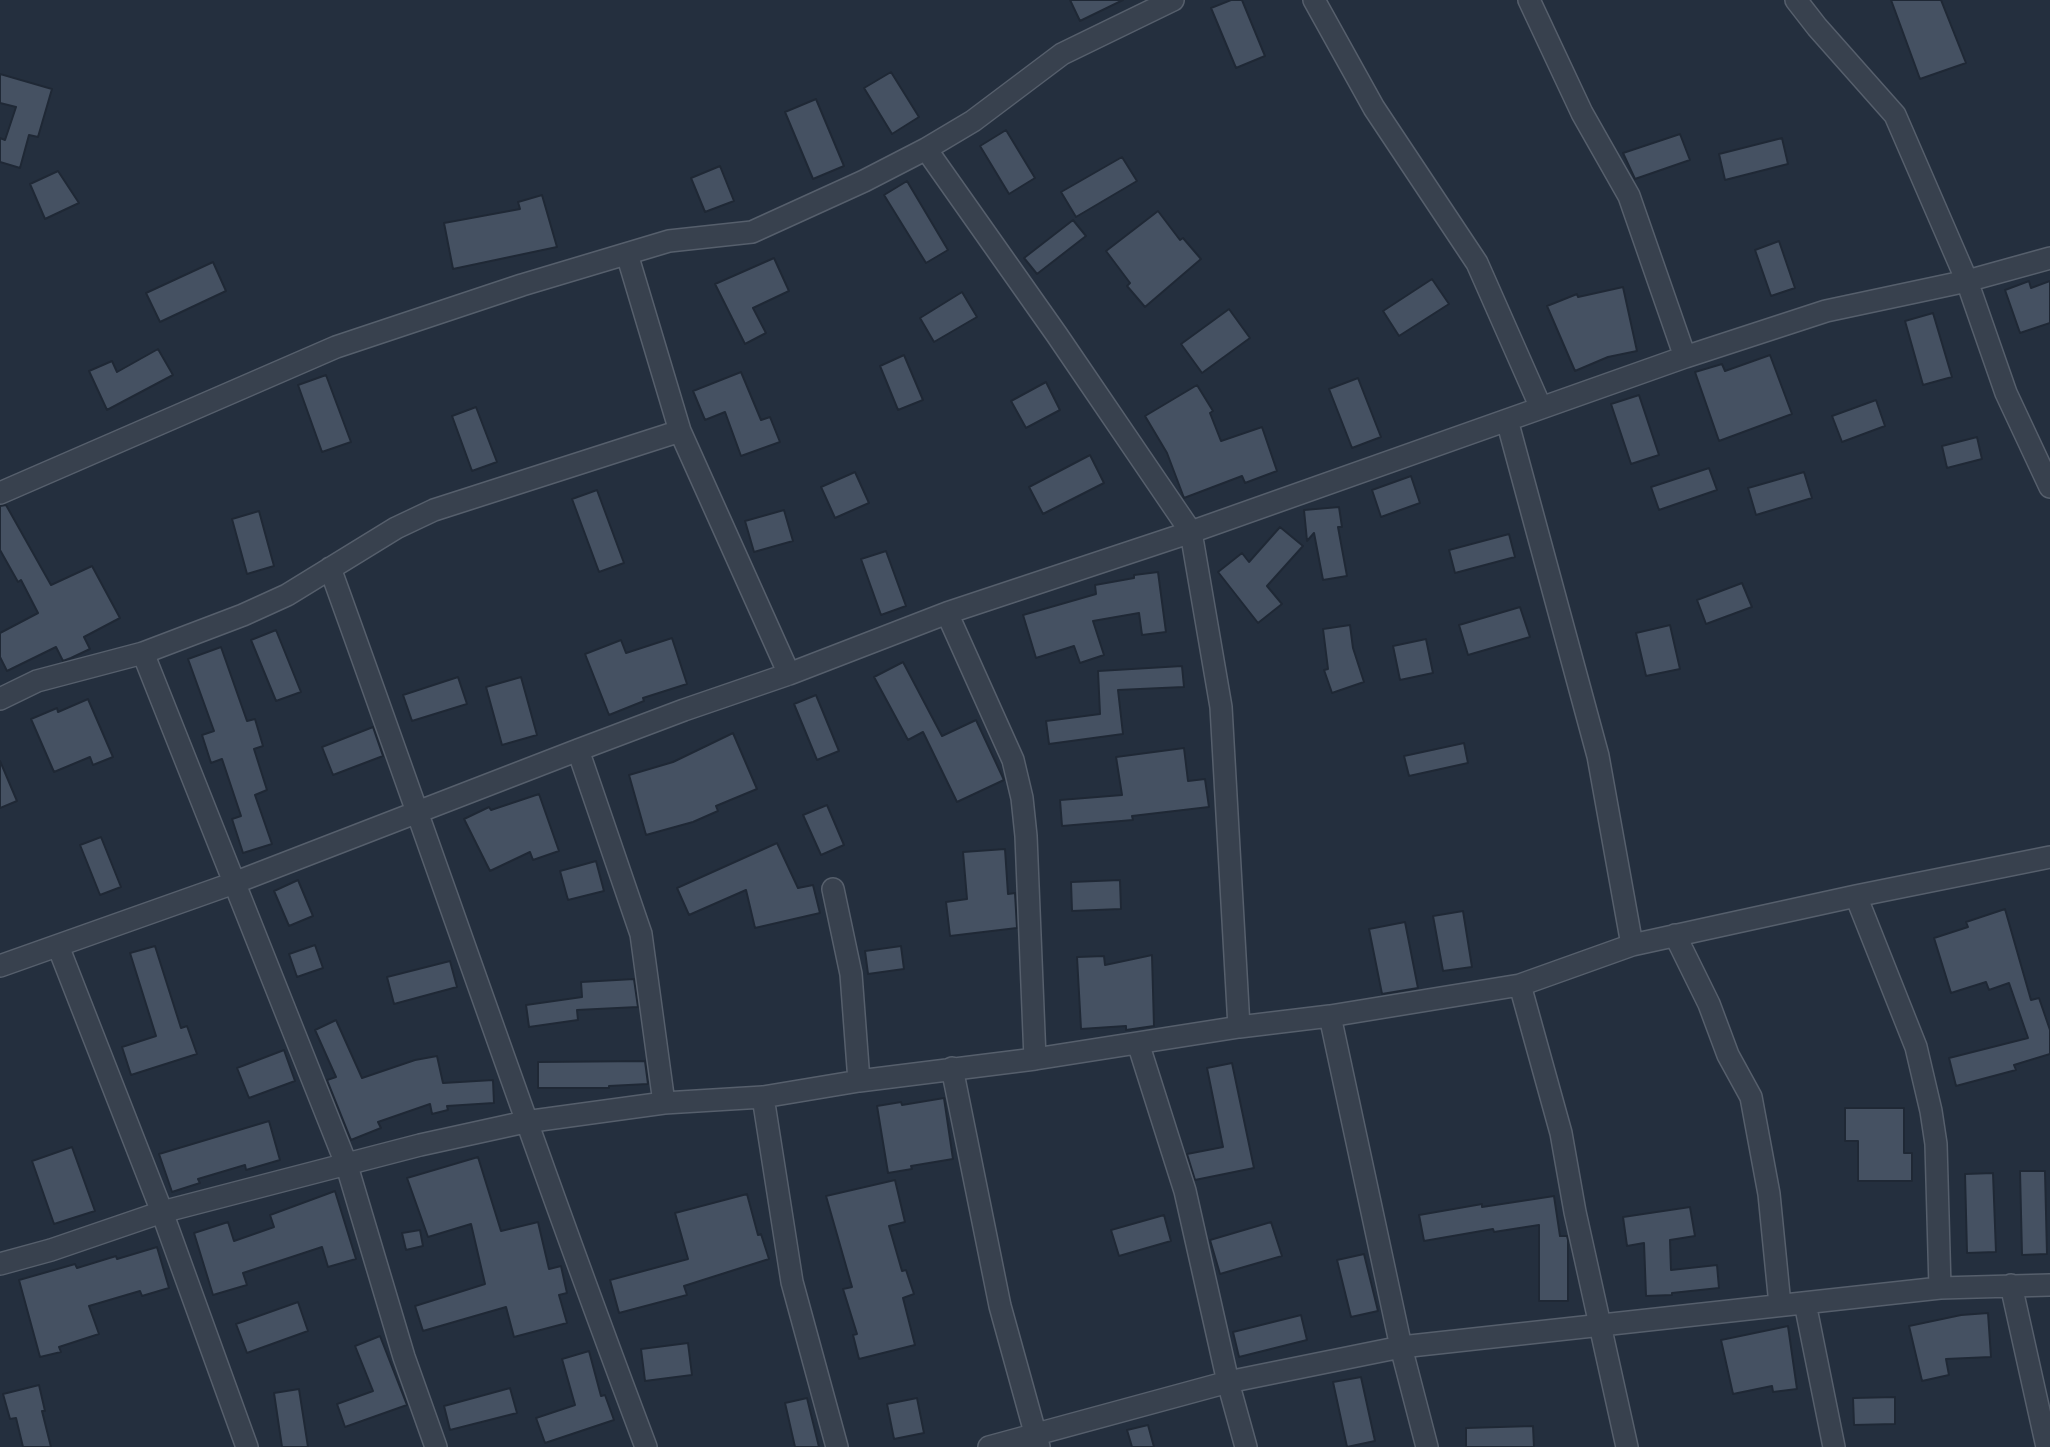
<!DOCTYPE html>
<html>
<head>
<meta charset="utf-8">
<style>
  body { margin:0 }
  canvas { display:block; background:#242f3e }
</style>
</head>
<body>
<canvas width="2050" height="1447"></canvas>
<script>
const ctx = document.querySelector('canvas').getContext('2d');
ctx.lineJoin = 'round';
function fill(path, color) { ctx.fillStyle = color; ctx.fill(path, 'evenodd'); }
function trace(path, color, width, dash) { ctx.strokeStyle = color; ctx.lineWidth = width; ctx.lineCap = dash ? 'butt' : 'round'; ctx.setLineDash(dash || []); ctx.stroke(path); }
const building = new Path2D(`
  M1070,0H1123L1080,21Z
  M1231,0H1242L1265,56L1236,68L1211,8Z
  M1891,0H1941L1966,63L1920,79Z
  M891,72L919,117L892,134L864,88Z
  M0,74L52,89L38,137L29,135L20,168L0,162V138L5,140L16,107L0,103Z
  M816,99L844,166L813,179L785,112Z
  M1006,130L1035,178L1009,194L980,146Z
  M1680,134L1690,160L1635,179L1623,153Z
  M1782,138L1788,164L1725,180L1719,154Z
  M1122,157L1137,181L1076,217L1061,192Z
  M720,166L734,201L705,212L691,178Z
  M58,171L79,203L45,219L30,184Z
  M907,181L948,250L926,263L884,195Z
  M542,195L557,247L453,269L444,223L520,209L518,202Z
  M1158,211L1180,240L1183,238L1201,259L1145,307L1127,286L1130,283L1106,251Z
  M1073,220L1086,236L1037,274L1024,258Z
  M1779,241L1795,288L1771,296L1755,250Z
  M774,258L789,291L753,308L766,333L745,344L715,284Z
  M213,262L226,291L160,322L146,293Z
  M1432,279L1449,304L1399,336L1383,311Z
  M2029,281L2031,288L2050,281V323L2020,333L2005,290Z
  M1623,287L1637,351L1608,357L1575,371L1547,306L1577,294L1578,297Z
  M962,292L977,317L934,342L920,318Z
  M1229,309L1250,338L1202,373L1181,344Z
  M1933,313L1952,377L1923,385L1905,321Z
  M158,349L173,375L107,410L89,371L112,361L117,372Z
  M904,355L923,400L898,410L880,366Z
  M1770,355L1792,414L1719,441L1695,372L1722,364L1725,371Z
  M741,372L761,420L770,417L780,442L741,456L725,412L705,420L693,391Z
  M326,375L351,442L322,452L298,385Z
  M1358,378L1381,437L1352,448L1329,389Z
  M1046,382L1060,410L1026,428L1011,401Z
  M1197,385L1213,411L1210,413L1221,441L1262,427L1277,471L1245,483L1242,476L1184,498L1167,453L1145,416Z
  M1639,395L1659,455L1631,464L1611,404Z
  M1876,400L1885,426L1842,442L1832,416Z
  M476,407L497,462L472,471L452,416Z
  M1977,437L1982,459L1947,468L1942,446Z
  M1090,455L1104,483L1043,514L1029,487Z
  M1709,468L1717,490L1659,510L1651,487Z
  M855,472L869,503L835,518L821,487Z
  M1804,472L1812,498L1756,515L1748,488Z
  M1411,476L1420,503L1381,517L1372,490Z
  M597,490L624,563L599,572L572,499Z
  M6,505L51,585L92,566L120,618L84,637L90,649L71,658L63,661L56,647L7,671L0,657V633L38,613L21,580L18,582L0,550V506Z
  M1339,507L1342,527H1338L1347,576L1323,580L1314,533L1307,541L1304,510Z
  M784,510L793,541L754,552L745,521Z
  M259,511L274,566L247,574L232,519Z
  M1280,527L1303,546L1267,586L1282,604L1258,623L1218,572L1242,553L1249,562Z
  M1509,534L1515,557L1455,573L1449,550Z
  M886,551L906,606L881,615L861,559Z
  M1158,572L1166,632L1142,635L1139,613L1093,621L1104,655L1080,663L1074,646L1036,658L1023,615L1096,594L1095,585L1134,578V575Z
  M1742,583L1752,607L1706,624L1697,600Z
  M1520,607L1530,637L1468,655L1459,625Z
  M1350,625L1353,648L1364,682L1332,693L1324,670L1328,669L1323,629Z
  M1670,625L1680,669L1646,676L1636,633Z
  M276,630L301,692L276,701L251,640Z
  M672,638L687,684L643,698L644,701L609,715L585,654L621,640L626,653Z
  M1426,639L1433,673L1400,680L1393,646Z
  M221,647L247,721L255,719L263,746L254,749L267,790L255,795L272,844L243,853L232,819L241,816L222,759L211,763L202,735L214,731L188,659Z
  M903,662L942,736L976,720L1004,780L957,802L923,732L908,740L874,677Z
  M1182,666L1184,687L1118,690L1123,734L1049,744L1046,721L1100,714L1098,671Z
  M458,677L467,704L412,721L403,695Z
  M521,677L537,735L502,745L486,687Z
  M816,695L839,751L817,760L794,704Z
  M88,699L113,757L93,765L90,757L54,772L31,719L57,708L58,712Z
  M373,727L383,756L333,775L322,747Z
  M733,733L757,789L716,806L718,811L693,822L646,835L629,775L673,762Z
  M1464,743L1468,763L1409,776L1404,756Z
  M1184,748L1188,781L1205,779L1209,807L1132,816L1133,820L1062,826L1060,800L1122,795L1116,757Z
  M0,761L17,801L0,808Z
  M539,794L559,851L533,860L530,852L490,871L464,819L489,807L491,810Z
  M827,805L844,845L821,855L803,815Z
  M101,837L121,887L100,895L80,845Z
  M777,843L798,888L813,885L820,913L755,928L746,890L689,915L677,888Z
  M1005,849L1008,894L1015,893L1017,928L950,936L946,902L967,899L963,852Z
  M596,861L604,891L568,900L560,871Z
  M298,880L313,916L289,926L274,891Z
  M1120,880L1121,909L1072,911L1071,882Z
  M2005,909L2031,1000L2039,998L2050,1030V1054L2014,1065L2016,1070L1956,1086L1949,1058L2028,1038L2009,983L1989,990L1986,982L1951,993L1934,938L1968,927L1966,922Z
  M1463,911L1472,967L1443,971L1433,916Z
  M1405,922L1418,988L1382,994L1369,929Z
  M315,945L323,968L297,977L289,954Z
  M155,946L181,1028L187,1026L197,1054L131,1075L122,1047L156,1036L130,953Z
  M901,946L904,969L868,974L865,951Z
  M1152,955L1154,1026L1126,1030V1026L1081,1029L1077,957L1104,956L1105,965Z
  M450,961L457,987L394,1004L387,977Z
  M634,979L638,1007L577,1010L578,1020L529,1027L526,1005L582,997L581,982Z
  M336,1020L362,1078L415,1060L437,1056L443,1083L493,1080L494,1103L447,1106L448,1110L432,1114L430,1104L378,1122L381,1128L351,1140L327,1080L336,1077L315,1030Z
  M284,1050L295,1081L249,1098L237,1068Z
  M645,1061L648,1084L609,1086V1088H538V1062Z
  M1232,1063L1254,1168L1195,1180L1187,1154L1223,1147L1207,1068Z
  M944,1098L953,1159L911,1166L912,1169L888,1173L877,1106L901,1102L902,1105Z
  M1845,1108H1904V1153H1912V1181H1858V1141H1845Z
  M269,1121L280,1160L246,1170L245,1165L198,1179L200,1183L172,1192L159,1154Z
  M72,1147L95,1211L54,1224L32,1161Z
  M478,1157L501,1231L538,1222L549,1269L561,1266L567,1293L559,1295L567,1323L514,1337L506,1307L423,1331L415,1306L485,1284L471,1224L428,1237L407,1178Z
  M2020,1171H2045L2047,1254L2022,1255Z
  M1993,1173L1996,1252L1967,1253L1965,1174Z
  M895,1180L905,1222L889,1226L902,1271L906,1270L914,1294L903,1298L915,1345L859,1359L853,1335L857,1334L843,1289L852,1287L826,1196Z
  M335,1191L356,1259L328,1267L322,1247L243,1273L247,1285L213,1295L194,1233L228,1222L234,1241L274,1227L270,1215Z
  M747,1194L758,1235L761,1234L769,1259L684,1286L687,1295L619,1313L610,1280L688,1259L675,1213Z
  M1554,1196L1560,1236H1567L1568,1240V1301H1539V1225L1494,1232L1493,1229L1424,1241L1419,1215L1482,1204V1207Z
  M1690,1207L1695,1236L1670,1240L1671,1270L1717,1265L1719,1288L1672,1293V1295L1646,1296L1644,1243L1627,1246L1623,1217Z
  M1164,1215L1171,1241L1119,1256L1111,1230Z
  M1271,1222L1282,1256L1220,1274L1210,1240Z
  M420,1230L423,1246L406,1250L402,1233Z
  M157,1247L169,1288L142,1296L140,1291L89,1306L99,1334L59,1347L61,1352L40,1357L19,1280L75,1264L77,1268L116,1256L117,1259Z
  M1364,1254L1378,1311L1351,1317L1337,1260Z
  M298,1302L308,1331L247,1353L236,1324Z
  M1988,1313L1991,1357L1946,1359L1949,1375L1922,1381L1909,1326L1961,1315Z
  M1301,1315L1307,1340L1239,1357L1233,1332Z
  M1788,1326L1797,1389L1773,1392L1772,1386L1733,1394L1721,1340Z
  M380,1336L407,1405L345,1427L337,1404L373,1391L355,1346Z
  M688,1343L692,1375L645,1381L641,1349Z
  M589,1351L601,1396L605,1395L614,1420L545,1443L536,1418L575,1405L562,1359Z
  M1361,1377L1375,1441L1347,1447L1333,1382Z
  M39,1385L45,1411H42L51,1447H23L16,1418L10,1419L3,1394Z
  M510,1388L517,1413L450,1430L444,1406Z
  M299,1389L308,1447H282L274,1393Z
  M1895,1397V1424L1854,1425L1853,1398Z
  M807,1398L819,1447H795L785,1403Z
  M917,1398L924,1433L894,1439L887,1404Z
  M1148,1425L1154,1447H1132L1127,1430Z
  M1533,1426L1534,1447H1466V1428Z`);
fill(building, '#455162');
trace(building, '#1f2835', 2);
const minor = new Path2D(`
  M1314,0L1374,108L1477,263L1541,408
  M1529,0L1582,113L1629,196L1685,357
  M1796,0L1817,27L1895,115L1967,281L2006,393L2050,487
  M926,149L1057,335L1191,532L1221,707L1239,1027
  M627,254L680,431L789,674
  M1507,420L1598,756L1632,945
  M0,493L336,347L522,285L669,241L752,232L864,181L926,149L973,121L1062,54L1173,0
  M330,568C436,861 536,1156 646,1447
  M947,613L1013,760L1022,798L1026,836L1035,1059
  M143,653L347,1166L404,1357L436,1447
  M0,699L37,681L143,653L243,615L287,595L396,528L434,510L680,431
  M578,750L641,934L664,1103
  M833,889L851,974L859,1081
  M1856,896L1916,1047L1931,1111L1936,1144L1940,1288
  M1675,935L1709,1004L1728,1055L1751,1097L1769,1194L1780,1305
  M58,946L162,1212L247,1447
  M0,966L234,883L578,750L684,710L789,674L947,613L1191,532L1685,357L1826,311L1967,281L2050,258
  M1520,985L1561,1133L1575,1212L1627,1447
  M1330,1016L1401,1347L1427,1447
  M1138,1043L1185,1191L1228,1382L1246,1447
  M952,1068L1000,1306L1039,1447
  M763,1097L792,1282L837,1447
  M0,1264L51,1250L162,1212L420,1145L525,1122L664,1103L763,1097L859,1081L1035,1059L1239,1027L1330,1016L1520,985L1632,945L1856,896L2050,857
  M2011,1285L2047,1447
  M1805,1303L1834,1447
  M989,1447L1228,1382L1401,1347L1940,1288L2050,1285`);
trace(minor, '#565f6c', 24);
trace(minor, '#38414e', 21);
</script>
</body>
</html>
